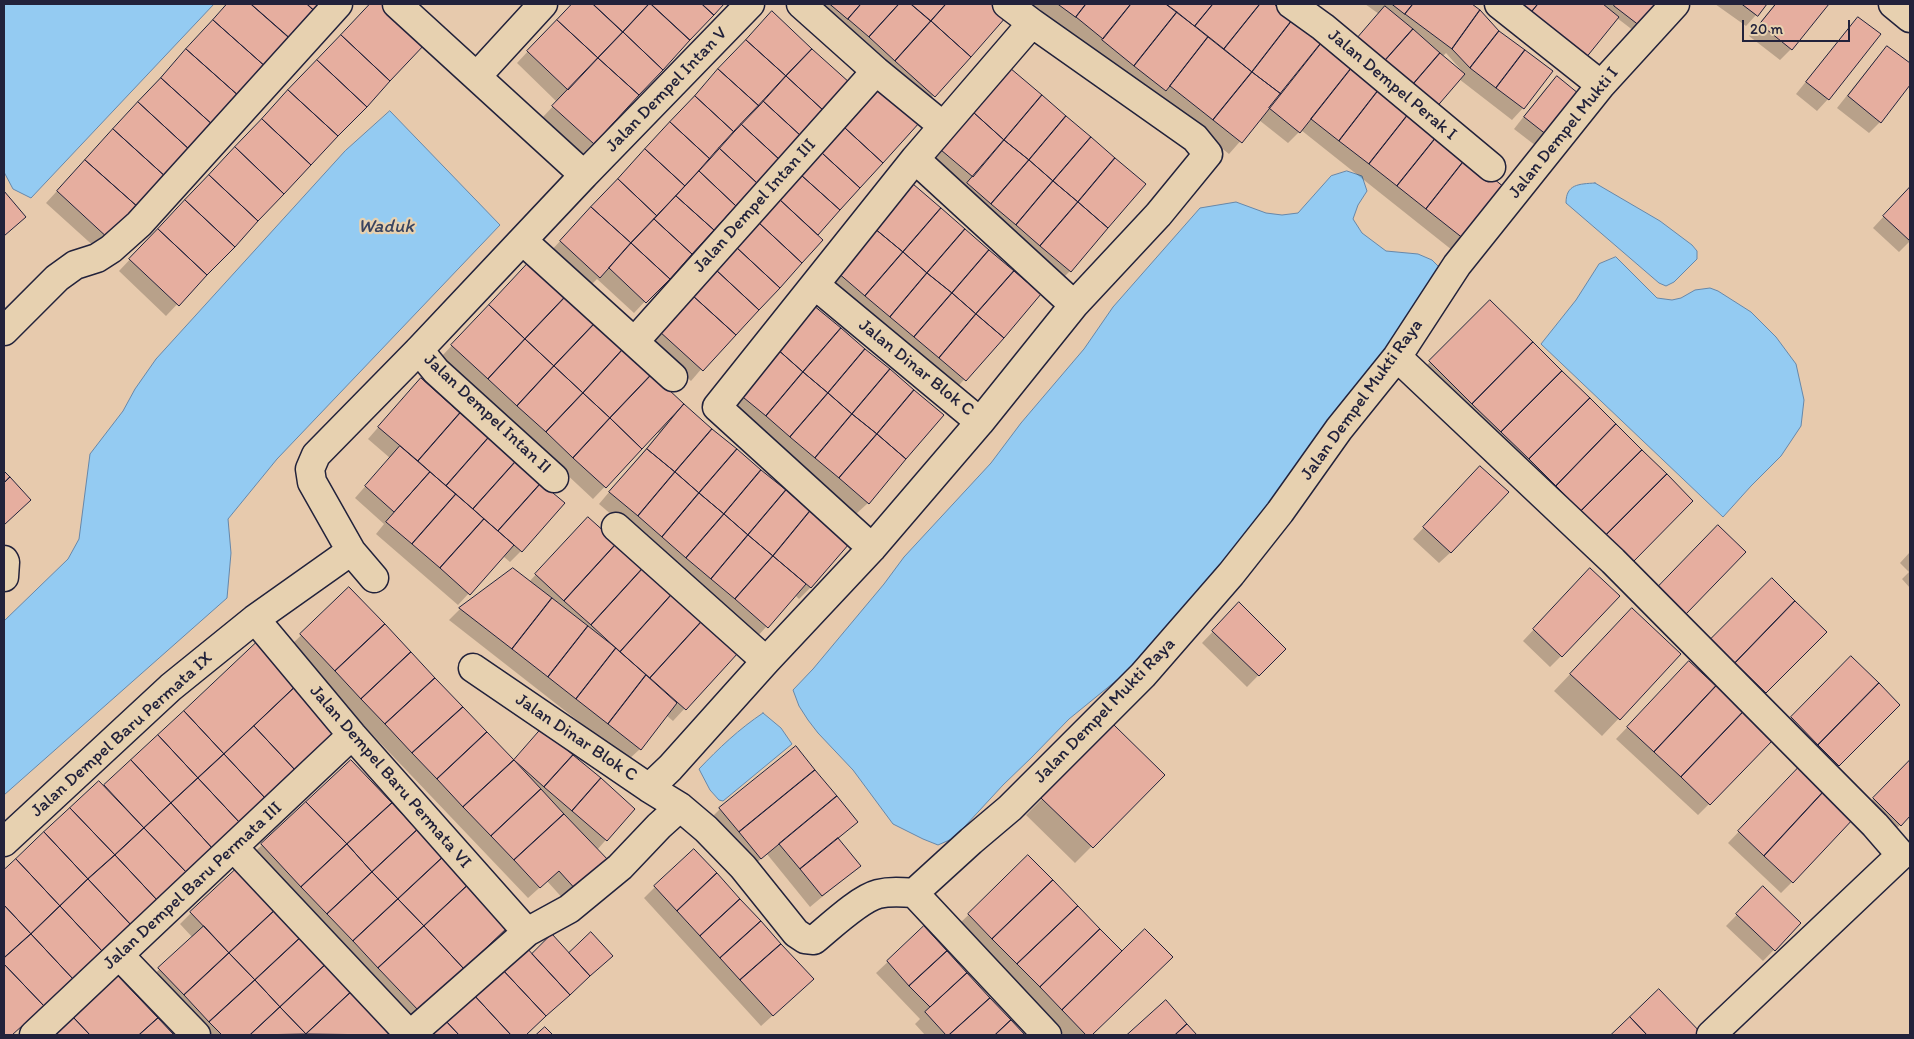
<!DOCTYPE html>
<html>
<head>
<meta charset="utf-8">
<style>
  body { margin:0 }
  #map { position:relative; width:1914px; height:1039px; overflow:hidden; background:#e7caad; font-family:Itim,sans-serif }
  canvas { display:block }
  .frame { position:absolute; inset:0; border:5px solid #22223b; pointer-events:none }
  .scale { position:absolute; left:1742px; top:20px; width:108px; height:22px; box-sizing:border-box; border:2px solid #22223b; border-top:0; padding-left:6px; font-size:15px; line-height:18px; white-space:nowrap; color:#22223b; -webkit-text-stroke:4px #e7d1b0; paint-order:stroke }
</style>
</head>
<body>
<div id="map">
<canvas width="1914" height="1039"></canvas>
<div class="frame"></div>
<div class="scale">20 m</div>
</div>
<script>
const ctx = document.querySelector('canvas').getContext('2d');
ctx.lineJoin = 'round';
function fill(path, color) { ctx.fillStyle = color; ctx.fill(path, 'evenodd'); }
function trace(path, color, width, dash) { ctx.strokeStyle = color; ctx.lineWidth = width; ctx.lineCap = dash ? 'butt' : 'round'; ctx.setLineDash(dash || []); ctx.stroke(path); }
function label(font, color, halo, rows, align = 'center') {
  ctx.font = font + ' Itim,sans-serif'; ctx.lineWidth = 4.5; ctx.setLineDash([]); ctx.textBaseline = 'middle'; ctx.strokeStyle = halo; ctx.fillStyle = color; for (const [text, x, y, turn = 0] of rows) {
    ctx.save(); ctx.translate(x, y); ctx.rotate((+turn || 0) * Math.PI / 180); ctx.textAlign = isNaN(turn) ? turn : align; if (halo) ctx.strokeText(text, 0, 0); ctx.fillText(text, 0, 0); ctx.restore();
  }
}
const water = new Path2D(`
  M4,4H214L31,198L13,189L4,172Z
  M390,111L500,225L277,459L228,519L231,553L227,598L4,795V621L68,559L79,539L90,454L123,411L135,389L156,359L345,151Z
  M1347,171L1362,176L1367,191L1358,205L1353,219L1362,233L1386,251L1418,254L1432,260L1442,270L1362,384L1166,640L1069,719L1032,757L1003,785L954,838L938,845L923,839L893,824L853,770L818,733L808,720L799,706L793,690L813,669L884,584L904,557L991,463L1021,423L1084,349L1113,307L1200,208L1236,202L1266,213L1282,215L1298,213L1331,176Z
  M1595,183L1660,221L1692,245L1697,251V259L1674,282L1666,286L1659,283L1566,203C1566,184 1579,184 1595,183Z
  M1616,257L1657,298L1672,300L1681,298L1695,290L1710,288L1718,291L1751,312L1776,337L1796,364L1804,400L1801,426L1781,456L1751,486L1723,517L1541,344L1576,300L1599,264Z
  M763,713L781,728L792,744L723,801L719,800L710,790L699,769C719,748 739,729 763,713Z`);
fill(water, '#94cbf2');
trace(water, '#6687a9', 1);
fill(new Path2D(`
  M228,4H323L98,250L46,203Z
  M371,4H382L424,43L166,316L119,271Z
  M572,4H723L582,155L542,118L557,102L517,63Z
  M806,4H989L1004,17L923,107Z
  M1032,4H1272L1411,114L1344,54L1379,14L1365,4H1470L1479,11L1523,108L1512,120L1459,79L1420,122L1509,192L1457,254L1301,130L1288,143L1259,120L1229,154L1158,97L1154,101ZM1446,53L1461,70L1460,71L1443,56Z
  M1491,4H1656L1634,31L1617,18Z
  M1715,4H1766L1746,26Z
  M1775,4H1827L1791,49L1780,60L1749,36Z
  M1858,18L1879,34L1828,99L1817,111L1796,94L1847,30Z
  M761,24L848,84L634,313L597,279L588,288L549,253Z
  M1887,47L1910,65V83L1880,122L1869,133L1837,108L1876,59Z
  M1557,77L1583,98L1540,149L1514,129L1546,88Z
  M999,81L1070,271L1059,282L930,162Z
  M871,100L918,122L816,235L691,381L649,343Z
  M1910,188V241L1899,252L1873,228Z
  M901,197L1039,294L954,391L827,284Z
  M530,263L684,405L847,544L810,588L799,599L795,595L756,638L599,504L659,433L657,432L593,499L441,357Z
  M1490,302L1692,501L1621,572L1419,373Z
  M802,317L868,503L856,514L728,405Z
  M410,391L521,551L510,562L503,556L458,605L376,534L384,524L355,498L390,458L368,439Z
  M4,472L29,500L4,524Z
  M1469,479L1451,552L1439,563L1413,539Z
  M576,530L736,653L673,721L666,715L640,749L628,760L449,620L460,609L513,569L529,582Z
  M1910,552V588L1902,579L1909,572L1900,563Z
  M1772,580L1825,632L1754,704L1701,651Z
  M1579,581L1561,656L1550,667L1523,641Z
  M349,589L513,761L542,730L633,809L597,850L566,902L547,881L528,898L289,647Z
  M1239,604L1284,649L1247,687L1202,643Z
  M1616,626L1680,654L1602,736L1554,691Z
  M256,645L337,731L11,1035H4V871L99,782L104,787Z
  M1851,658L1899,705L1827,776L1780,729Z
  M1678,674L1709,804L1698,815L1616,739Z
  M1114,727L1163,775L1075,863L1026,815Z
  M1910,762V815L1889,836L1862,810Z
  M1789,779L1792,882L1781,893L1728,843Z
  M720,809L856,822L837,840L859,866L810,907L767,854L749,869L709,820Z
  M262,845L507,926L407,1021L250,856Z
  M1028,857L1122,953L1171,957L1091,1035H1064L957,926Z
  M655,887L801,990L761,1026L644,898Z
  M1763,888L1800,923L1763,961L1726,926Z
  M191,913L388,1033L386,1035H200L148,980L193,938L180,924Z
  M924,928L1023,1035H925L915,1024L920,1019L876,973Z
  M532,956L578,987L525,1035H429Z
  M118,977L172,1035H55Z
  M1659,991L1701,1035H1613Z
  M1166,1002L1196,1035H1128Z`), '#0003');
const building = new Path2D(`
  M227,4H251L292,40L267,68L213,20Z
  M251,4H307L317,13L292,40Z
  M307,4H325L317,13Z
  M370,4H384L426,43L390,81L341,35Z
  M572,4H593L623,32L598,58L557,20Z
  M593,4H649L623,32Z
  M649,4H651L690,40L663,70L623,32Z
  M651,4H702L714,15L690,40Z
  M702,4H724L714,15Z
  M830,4H861L848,19Z
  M861,4H899L869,37L848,19Z
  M899,4H911L931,21L895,61L869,37Z
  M911,4H946L931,21Z
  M946,4H991L1006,17L971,57L931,21Z
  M1058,4H1086L1076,17Z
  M1086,4H1131L1103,39L1076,17Z
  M1131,4H1166L1177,12L1134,66L1102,40Z
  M1166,4H1213L1195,26Z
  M1213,4H1260L1224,49L1195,26Z
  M1260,4H1274L1293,19L1252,72L1224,49Z
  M1392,4H1413L1405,14Z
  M1413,4H1472L1480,10L1452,49L1405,14Z
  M1516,4H1538L1529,15Z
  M1538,4H1603L1619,17L1585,59L1529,15Z
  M1615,4H1657L1640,26L1614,6Z
  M1742,4H1767L1758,16Z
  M1776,4H1829L1792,50L1760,24Z
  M1385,6L1413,29L1381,65L1354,42Z
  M1480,10L1499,31L1470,68L1452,49Z
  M772,11L812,49L786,76L746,40Z
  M1177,12L1208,37L1166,91L1134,66Z
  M1858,17L1881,34L1829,100L1806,82Z
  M1293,19L1322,42L1281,94L1252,72Z
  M213,20L267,68L240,97L186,49Z
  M557,20L598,58L568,90L527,51Z
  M931,21L971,57L935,97L895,61Z
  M1413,29L1440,53L1409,89L1381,65Z
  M1499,31L1525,50L1496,88L1470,68Z
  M623,32L663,70L639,95L598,58Z
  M341,35L390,81L367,107L317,60Z
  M1208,37L1252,72L1213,120L1170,86Z
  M746,40L786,76L759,106L718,69Z
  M1322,42L1353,66L1300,133L1269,108Z
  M1887,46L1910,63V85L1881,123L1848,96Z
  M186,49L240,97L214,126L161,78Z
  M812,49L850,83L824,111L786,76Z
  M1525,50L1553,71L1524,109L1496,88Z
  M1440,53L1465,74L1434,110L1409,89Z
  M598,58L639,95L594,144L552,106Z
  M317,60L367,107L338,136L288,90Z
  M1353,66L1380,88L1339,141L1311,119Z
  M1010,68L1042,95L1004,140L973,112Z
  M718,69L759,106L734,132L695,96Z
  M1252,72L1281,94L1242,143L1213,120Z
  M786,76L824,111L801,136L763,101Z
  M1557,76L1584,98L1552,139L1524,117Z
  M161,78L214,126L191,151L138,102Z
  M882,87L920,122L883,163L845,128Z
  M1380,88L1410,112L1369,164L1339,141Z
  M288,90L338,136L311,165L262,119Z
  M1042,95L1066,116L1029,160L1004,140Z
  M695,96L734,132L710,159L670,122Z
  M763,101L801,136L780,160L741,124Z
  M138,102L191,151L167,178L113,129Z
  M973,112L1004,140L973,177L941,150Z
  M1410,112L1438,135L1397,186L1369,164Z
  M1066,116L1091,137L1053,181L1029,160Z
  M262,119L311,165L284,194L235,147Z
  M670,122L710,159L685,186L645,149Z
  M741,124L780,160L757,183L719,148Z
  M845,128L883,163L860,188L822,153Z
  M113,129L167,178L139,208L85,160Z
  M1438,135L1467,157L1426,209L1397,186Z
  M1091,137L1115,158L1078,202L1053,181Z
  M1004,140L1029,160L991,204L967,183Z
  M235,147L284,194L258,221L209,175Z
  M719,148L757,183L736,206L699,171Z
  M645,149L685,186L657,216L618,179Z
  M822,153L860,188L840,210L801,175Z
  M1467,157L1510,192L1469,243L1426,209Z
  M1115,158L1146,184L1108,228L1078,202Z
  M85,160L139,208L110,240L57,191Z
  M1029,160L1053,181L1016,225L991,204Z
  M699,171L736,206L714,230L676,196Z
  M209,175L258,221L235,247L185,200Z
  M801,175L840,210L818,235L779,199Z
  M618,179L657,216L631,243L591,207Z
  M1053,181L1078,202L1040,246L1016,225Z
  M913,184L941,208L903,252L874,228Z
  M1910,187V241L1883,216Z
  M4,191L26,217L4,236Z
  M676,196L714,230L692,254L654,219Z
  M779,199L823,240L802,263L758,222Z
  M185,200L235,247L207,275L158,229Z
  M1078,202L1108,228L1071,272L1040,246Z
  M591,207L631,243L600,278L560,241Z
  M941,208L965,229L927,273L903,252Z
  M654,219L692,254L670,279L631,243Z
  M758,222L802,263L780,288L736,247Z
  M874,228L903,252L865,296L837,272Z
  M158,229L207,275L179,306L129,259Z
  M965,229L989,250L952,293L927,273Z
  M631,243L670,279L646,303L609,268Z
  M736,247L780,288L759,310L715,269Z
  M989,250L1014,271L976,314L952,293Z
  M903,252L927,273L890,317L865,296Z
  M530,261L567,295L525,339L489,305Z
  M715,269L759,310L736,335L692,295Z
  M1014,271L1041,294L1004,338L976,314Z
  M927,273L952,293L914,337L890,317Z
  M952,293L976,314L939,358L914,337Z
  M567,295L596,322L554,366L525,339Z
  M692,295L736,335L703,371L659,331Z
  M1490,300L1533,342L1472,404L1429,361Z
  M489,305L525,339L488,379L451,345Z
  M813,305L841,328L803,372L776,348Z
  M976,314L1004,338L966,381L939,358Z
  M596,322L624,348L583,393L554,366Z
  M841,328L865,349L828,393L803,372Z
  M525,339L554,366L517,406L488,379Z
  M1533,342L1562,371L1501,432L1472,404Z
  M624,348L652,374L610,418L583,393Z
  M776,348L803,372L766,416L738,393Z
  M865,349L890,369L852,414L828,393Z
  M554,366L583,393L546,432L517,406Z
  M890,369L914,390L877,434L852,414Z
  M1562,371L1590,398L1529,459L1501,432Z
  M803,372L828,393L790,437L766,416Z
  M652,374L684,404L642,449L610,418Z
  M421,378L460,413L418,461L378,427Z
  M914,390L944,415L906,459L877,434Z
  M583,393L610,418L573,458L546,432Z
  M828,393L852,414L815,458L790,437Z
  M1590,398L1616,424L1556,486L1529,459Z
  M684,404L712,429L675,472L647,449Z
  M460,413L489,437L446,486L418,461Z
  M852,414L877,434L839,478L815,458Z
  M610,418L642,449L606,488L573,458Z
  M1616,424L1642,450L1581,511L1556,486Z
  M712,429L737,449L699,493L675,472Z
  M877,434L906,459L869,504L839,478Z
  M489,437L516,461L473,509L446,486Z
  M400,446L430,472L394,512L365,486Z
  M647,449L675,472L638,516L609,492Z
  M737,449L761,470L724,514L699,493Z
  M1642,450L1667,474L1606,535L1581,511Z
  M516,461L541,483L498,531L473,509Z
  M1480,466L1509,492L1451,553L1423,527Z
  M761,470L786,490L748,535L724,514Z
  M4,471L10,477L4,483Z
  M430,472L456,494L412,544L386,522Z
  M675,472L699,493L662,537L638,516Z
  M1667,474L1693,501L1633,562L1606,535Z
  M10,477L31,500L4,525V483Z
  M541,483L565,503L522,552L498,531Z
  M786,490L810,511L773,556L748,535Z
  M699,493L724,514L686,558L662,537Z
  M456,494L484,519L440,568L412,544Z
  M810,511L849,544L811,588L773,556Z
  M724,514L748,535L711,579L686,558Z
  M588,517L617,543L564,601L535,574Z
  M484,519L514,545L470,595L440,568Z
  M1718,525L1746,552L1686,614L1658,587Z
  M748,535L773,556L735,599L711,579Z
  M617,543L643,568L591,625L564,601Z
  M773,556L806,584L768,628L735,599Z
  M513,568L552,598L512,649L459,608Z
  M643,568L672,594L620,652L591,625Z
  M1590,568L1620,596L1562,657L1533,629Z
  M1772,578L1795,601L1735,663L1711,639Z
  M349,587L385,624L335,671L300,634Z
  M672,594L702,621L650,678L620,652Z
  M552,598L588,626L548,677L512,649Z
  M1795,601L1827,632L1766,693L1735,663Z
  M1239,602L1286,649L1259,676L1212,631Z
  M1632,608L1681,654L1620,720L1570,674Z
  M702,621L738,653L686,710L650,678Z
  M385,624L411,652L361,699L335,671Z
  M588,626L616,648L576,699L548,677Z
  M256,643L296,686L224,754L184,711Z
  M616,648L646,675L608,724L576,699Z
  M411,652L435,678L385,724L361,699Z
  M1851,656L1879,683L1818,745L1791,717Z
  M1689,661L1716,686L1654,752L1627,727Z
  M646,675L677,703L641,750L608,724Z
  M435,678L463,707L412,753L385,724Z
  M1879,683L1900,705L1839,766L1818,745Z
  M296,686L338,731L296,771L254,726Z
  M1716,686L1743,712L1681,777L1654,752Z
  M463,707L487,732L437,779L412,753Z
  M184,711L224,754L198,778L158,735Z
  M1743,712L1773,740L1710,805L1681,777Z
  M1114,725L1165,775L1093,848L1041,798Z
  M254,726L296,771L266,799L224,754Z
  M542,728L573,755L544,787L514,760Z
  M487,732L514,760L463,807L437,779Z
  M158,735L198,778L171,803L131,760Z
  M796,746L815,770L739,832L719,808Z
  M224,754L266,799L240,823L198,778Z
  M573,755L601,778L572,811L544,787Z
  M131,760L171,803L144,828L104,785Z
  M351,760L392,803L347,844L306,802Z
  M514,760L541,789L491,836L463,807Z
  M1910,760V816L1901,826L1873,798Z
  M1800,766L1826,789L1764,856L1738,831Z
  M815,770L837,796L761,859L739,832Z
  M198,778L240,823L213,849L171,803Z
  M601,778L635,809L607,841L572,811Z
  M99,781L144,828L115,855L70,808Z
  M541,789L564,814L514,860L491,836Z
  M1826,789L1855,817L1793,883L1764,856Z
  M837,796L858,822L800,869L779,844Z
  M306,802L347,844L301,887L261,844Z
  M171,803L213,849L187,873L144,828Z
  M392,803L417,830L372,872L347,844Z
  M70,808L115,855L88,879L44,832Z
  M564,814L610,862L578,892L559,871L540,888L514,860Z
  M144,828L187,873L157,900L115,855Z
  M417,830L443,857L398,899L372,872Z
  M44,832L88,879L60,906L16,859Z
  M838,838L861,866L822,896L800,869Z
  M347,844L372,872L327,914L301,887Z
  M694,849L717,873L677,911L654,886Z
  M115,855L157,900L131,925L88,879Z
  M1028,855L1053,880L992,939L968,914Z
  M443,857L469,884L424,926L398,899Z
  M16,859L60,906L31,934L4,905V870Z
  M235,870L274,911L229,953L190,912Z
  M372,872L398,899L353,941L327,914Z
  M717,873L740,899L700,936L677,911Z
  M88,879L131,925L102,951L60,906Z
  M1053,880L1078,906L1017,964L992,939Z
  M469,884L509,926L464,969L424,926Z
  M1763,886L1801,923L1775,951L1736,914Z
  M398,899L424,926L378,968L353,941Z
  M740,899L761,921L720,958L700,936Z
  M4,905L31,934L4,958Z
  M60,906L102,951L73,979L31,934Z
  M1078,906L1100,929L1040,987L1017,964Z
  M274,911L300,938L255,980L229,953Z
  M761,921L781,944L740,980L720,958Z
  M204,926L229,953L184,995L158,968Z
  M424,926L464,969L419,1011L378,968Z
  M924,926L947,951L909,986L887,961Z
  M1100,929L1122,951L1062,1010L1040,987Z
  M1145,929L1173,957L1092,1035H1086L1062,1010Z
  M591,932L613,956L590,976L569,953Z
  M31,934L73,979L44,1006L4,964V958Z
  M552,934L590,976L570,995L532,954Z
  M300,938L325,965L280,1007L255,980Z
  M781,944L814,979L773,1016L740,980Z
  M525,946L570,995L546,1016L501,968Z
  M947,951L967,973L930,1007L909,986Z
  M229,953L255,980L209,1022L184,995Z
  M4,964L44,1006L12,1035H4Z
  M325,965L351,992L306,1034L280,1007Z
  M501,968L546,1016L526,1035H511L473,994Z
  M967,973L990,998L949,1035H946L925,1012Z
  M118,976L158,1018L139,1035H90L73,1017Z
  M255,980L280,1007L250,1035H222L209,1022Z
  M1659,989L1703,1035H1647L1630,1017Z
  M351,992L390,1033L388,1035L306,1034Z
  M473,994L511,1035H459L445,1020Z
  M990,998L1011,1020L995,1035H949Z
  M1166,1000L1187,1024L1175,1035H1127Z
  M280,1007L306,1034L250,1035Z
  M73,1017L90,1035H53Z
  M1630,1017L1647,1035H1611Z
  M158,1018L174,1035H139Z
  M445,1020L459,1035H428Z
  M1011,1020L1025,1035H995Z
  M1187,1024L1197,1035H1175Z
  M545,1027L553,1035H536Z`);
fill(building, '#e6ae9f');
trace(building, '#22223b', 1);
const street = new Path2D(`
  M801,4L876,71L943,126
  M1007,4L1032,23
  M1291,4L1323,27L1491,167
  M1499,4L1601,85
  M1893,4L1910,18
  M477,76L543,4
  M915,159L1074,305
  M584,175L750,4
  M523,241L673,377
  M815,285L980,422
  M4,331L57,278L75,265L97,258L111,249L139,224L338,4
  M635,341L876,71
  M419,350L436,371L554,478
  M1397,357L1613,561L1875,825L1901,855L1711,1035
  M616,527L766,661
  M4,560L5,562L4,577
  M374,578L351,551L312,482L310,469L316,455L419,350L584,175L397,4
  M255,619L352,735L527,932
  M473,668L649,788L680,807L706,829L743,867L796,933L805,939L814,940C830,927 859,899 878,894C890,891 902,892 914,893L971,841L1010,808L1143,675L1231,574L1280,512L1339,429L1397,357L1457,265L1601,85L1675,4
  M649,788L670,768L766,661L872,548L980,422L1074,305L1158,215L1208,154L1195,138L1032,23L915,159L717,407L872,548
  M4,842L171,687L255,619L351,551
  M234,848L410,1035
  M914,893L1047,1035
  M119,955L196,1035
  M34,1035L352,735
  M410,1035L527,932L569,909L620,867L659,826L680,807`);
trace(street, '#22223b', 31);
trace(street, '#e7d1b0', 28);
label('18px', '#22223b', '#e7d1b0', [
  ["Jalan Dempel Perak I",1392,85,40],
  ["Jalan Dempel Intan V",667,90,-46],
  ["Jalan Dempel Mukti I",1564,133,-51],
  ["Jalan Dempel Intan III",755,206,-48],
  ["Jalan Dinar Blok C",916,368,39],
  ["Jalan Dempel Mukti Raya",1362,400,-54],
  ["Jalan Dempel Intan II",487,414,43],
  ["Jalan Dempel Mukti Raya",1105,711,-46],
  ["Jalan Dempel Baru Permata IX",122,735,-42],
  ["Jalan Dinar Blok C",576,738,34],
  ["Jalan Dempel Baru Permata VI",390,777,49],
  ["Jalan Dempel Baru Permata III",193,886,-43]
]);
label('italic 19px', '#394460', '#e7d1b0', [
  ["Waduk",386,227]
]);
</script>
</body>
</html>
